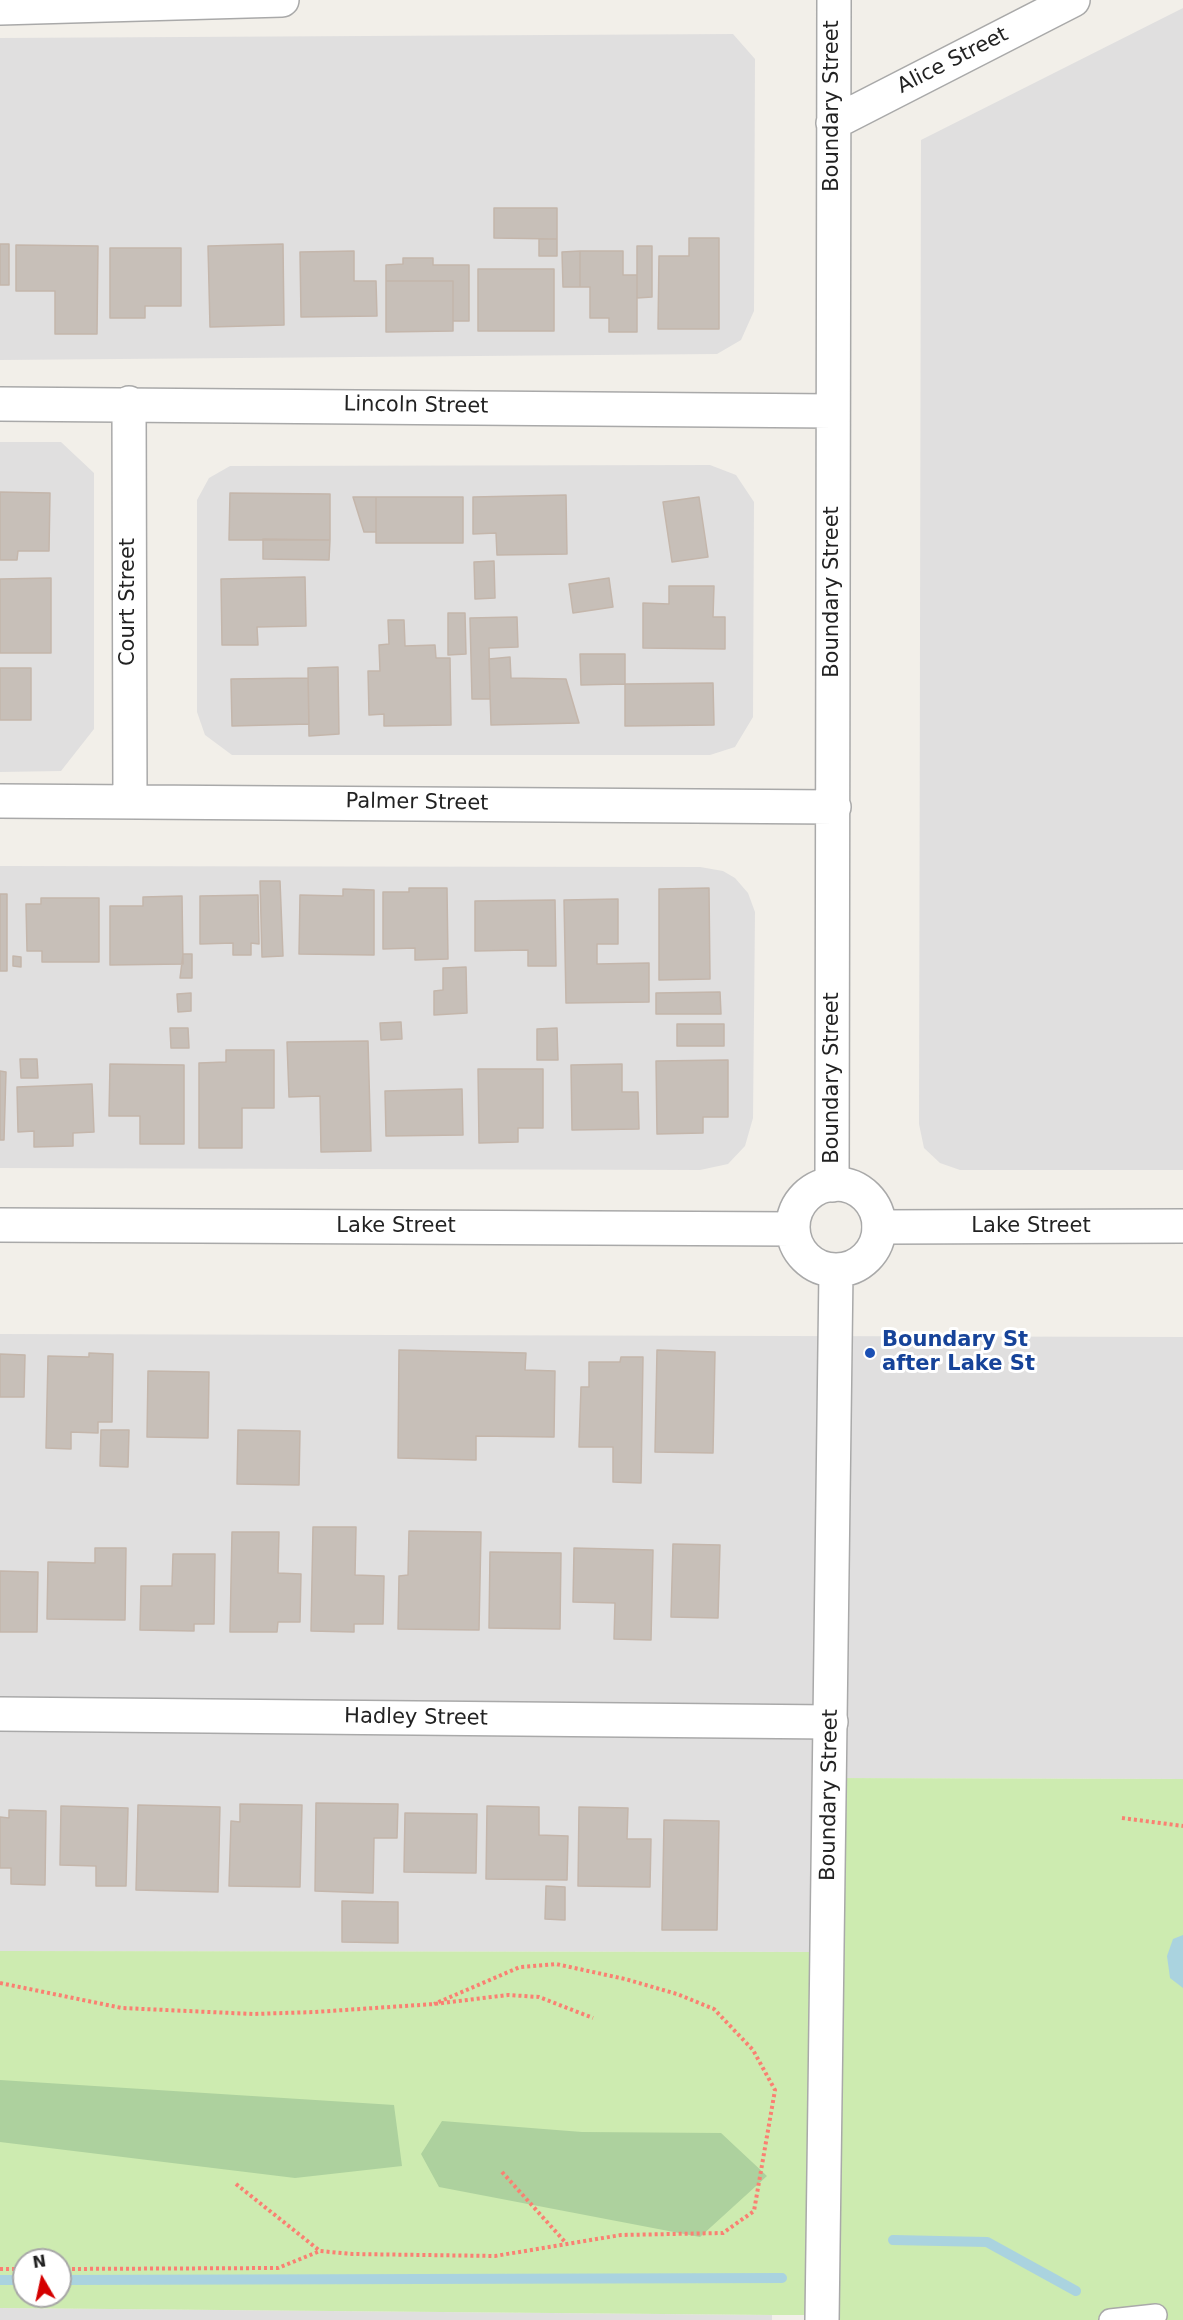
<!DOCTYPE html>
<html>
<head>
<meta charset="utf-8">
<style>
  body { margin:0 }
  #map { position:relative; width:1183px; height:2320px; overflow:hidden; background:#f2efe9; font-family:"DejaVu Sans",sans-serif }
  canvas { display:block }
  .north { position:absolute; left:12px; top:2248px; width:60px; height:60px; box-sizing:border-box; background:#fff; border:2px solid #a7a7a7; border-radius:50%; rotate:351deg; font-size:16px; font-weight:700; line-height:24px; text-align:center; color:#222 }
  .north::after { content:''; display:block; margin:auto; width:21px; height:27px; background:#d40000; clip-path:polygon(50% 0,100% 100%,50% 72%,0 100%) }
</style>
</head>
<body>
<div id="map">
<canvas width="1183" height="2320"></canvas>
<div class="north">N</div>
</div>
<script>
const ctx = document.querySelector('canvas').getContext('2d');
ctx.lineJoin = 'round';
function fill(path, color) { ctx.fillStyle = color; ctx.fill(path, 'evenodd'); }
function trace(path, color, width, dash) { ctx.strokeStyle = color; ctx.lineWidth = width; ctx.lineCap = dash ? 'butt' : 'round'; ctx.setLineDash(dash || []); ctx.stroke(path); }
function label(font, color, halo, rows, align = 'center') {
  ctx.font = font + ' "DejaVu Sans",sans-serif'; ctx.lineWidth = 6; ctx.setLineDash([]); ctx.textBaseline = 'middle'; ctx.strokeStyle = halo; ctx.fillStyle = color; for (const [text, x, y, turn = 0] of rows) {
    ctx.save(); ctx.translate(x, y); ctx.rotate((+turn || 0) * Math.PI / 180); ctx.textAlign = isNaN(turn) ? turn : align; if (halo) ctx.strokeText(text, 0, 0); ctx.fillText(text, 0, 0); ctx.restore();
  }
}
fill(new Path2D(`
  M1183,8V1170H960L940,1163L924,1148L919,1124L921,140Z
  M733,34L755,59L754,311L741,340L717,354L0,360V38Z
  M0,442H61L94,473V729L61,771L0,772Z
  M710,465L736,475L754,502L753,717L735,747L710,755H232L205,735L197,712V500L209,478L230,466Z
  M0,866L700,867L723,871L735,878L748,893L755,912L753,1118L745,1146L728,1164L700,1170L0,1168Z
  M0,1334L1183,1337V1779L831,1778L828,1952L0,1951Z
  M0,2308L772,2315V2320H0Z`), '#e0dfdf');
fill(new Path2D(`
  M830,1778L1183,1779V2320H822L821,2315H772L0,2308V1951L827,1952ZM24,2260H60V2296H24Z`), '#cdebb0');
fill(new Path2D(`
  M0,2080L394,2105L402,2166L295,2178L0,2142Z
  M442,2121L582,2132L721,2133L767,2176L700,2237L439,2187L421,2154Z`), '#add19e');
fill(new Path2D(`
  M1183,1935V1988L1170,1978L1167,1956L1173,1939Z`), '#aad3df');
trace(new Path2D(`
  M893,2240L987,2242L1076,2291
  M0,2280H24
  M60,2280L782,2278`), '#aad3df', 10);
const building = new Path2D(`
  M494,208H557V239L494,238Z
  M689,238H719V329H658L659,256H689Z
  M539,239H557V256H539Z
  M0,244H9V285H0Z
  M283,244L284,325L210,327L208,246Z
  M16,245L98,246L97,334H55V291H16Z
  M637,246H652V297L637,298Z
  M110,248H181V306H145V318H110Z
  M354,251V281H376L377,316L301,317L300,252Z
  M580,251H623V275H637V332H609V318H590V287H580Z
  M580,251V287H563L562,252Z
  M403,258H433V265H469V321H453V281H386V265L403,264Z
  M478,269H554V331H478Z
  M386,281H453V331L386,332Z
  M0,492L50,493L49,551H18L17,560H0Z
  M230,493L330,494V540H229Z
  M566,495L567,554L497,555L496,533L473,534V497Z
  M353,497H376V532H364Z
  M376,497H463V543H376Z
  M699,497L708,557L672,562L663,502Z
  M263,539L330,540L329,560L263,559Z
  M494,561L495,598L475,599L474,562Z
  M305,577L306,626L257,627L258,645H222L221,579Z
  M51,578V653H0V579Z
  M609,578L613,607L573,613L569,584Z
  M669,586H714L713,617H725V649L643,648V603L669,604Z
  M448,613H465L466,654L448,655Z
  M517,617L518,647L489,648L490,699H472L470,618Z
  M388,620H404L405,646L435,645L436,658H450L451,725L384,726V714L369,715L368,671H380L379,645L389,644Z
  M580,654H625V684L581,685Z
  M510,657L511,678L566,679L579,723L491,725L489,659Z
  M338,667L339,734L309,736L308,668Z
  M0,668H31V720H0Z
  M308,678L309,724L232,726L231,679Z
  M713,683L714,725L625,726V684Z
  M260,881H280L283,956L262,957Z
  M409,888H447L448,959L415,960V948L383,949V892H409Z
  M709,888L710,979L659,980V889Z
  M343,889L374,890V955L299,954L300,895L343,896Z
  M0,894H7V971H0Z
  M258,895L259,944L251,943V955H233V943L200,944V896Z
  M182,896L183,964L110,965V906H143V897Z
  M41,898H99V962H42V951H27L26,904H41Z
  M618,899V944H597V964L649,963V1002L566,1003L564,900Z
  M555,900L556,966H528V950L475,951V901Z
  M183,954H192V978H180Z
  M13,956L21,957V967L13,966Z
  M466,967L467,1013L434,1015V991L443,990V968Z
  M720,992L721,1014H656V993Z
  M191,993V1011L178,1012L177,994Z
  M401,1022L402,1039L381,1040L380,1023Z
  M677,1024H724V1046H677Z
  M170,1028H188L189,1048H171Z
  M557,1028L558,1060H537V1029Z
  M368,1041L371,1151L321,1152L320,1096L289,1097L287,1042Z
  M226,1050H274V1108H242V1148H199V1063L226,1062Z
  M20,1059H37L38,1078H21Z
  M728,1060V1117H703V1133L657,1134L656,1061Z
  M110,1064L184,1065V1144H140V1116H109Z
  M622,1064V1092H638L639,1129L572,1130L571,1065Z
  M478,1069H543V1128H518V1142L479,1143Z
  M0,1071L6,1072L4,1140H0Z
  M92,1084L94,1132L73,1133V1146L34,1147V1131L18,1132L17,1087Z
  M462,1089L463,1135L386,1136L385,1091Z
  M399,1350L526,1353L525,1370L555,1371L554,1437L476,1436V1460L398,1458Z
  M657,1350L715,1352L713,1453L655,1452Z
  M89,1353L113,1354L112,1422H98V1433L71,1432V1449L46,1448L48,1356L89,1357Z
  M0,1354L25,1355L24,1397H0Z
  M621,1357H643L641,1483L613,1482V1447H579L581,1387H589V1362H620Z
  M148,1371L209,1372L208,1438L147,1437Z
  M101,1430H129L128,1467L100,1466Z
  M238,1430L300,1431L299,1485L237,1484Z
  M313,1527H356L355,1575L384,1576L383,1624H354V1632L311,1631Z
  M409,1531L481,1532L479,1630L398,1629L399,1576L408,1575Z
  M232,1532H279L278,1573L301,1574L300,1622H278L277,1632H230Z
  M673,1544L720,1545L718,1618L671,1617Z
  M95,1548H126L125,1620L47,1619L48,1562L95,1563Z
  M574,1548L653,1550L651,1640L614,1639L615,1603L573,1602Z
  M490,1552L561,1553L560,1629L489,1628Z
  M173,1554H215L214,1624H194V1631L140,1630L141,1586H172Z
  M0,1571L38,1572L37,1632H0Z
  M316,1803L398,1804L397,1838H374L373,1893L315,1891Z
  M240,1804L302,1805L300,1887L229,1886L231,1821L240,1822Z
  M138,1805L220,1807L218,1892L136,1890Z
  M61,1806L128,1808L126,1886H96V1866L60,1865Z
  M487,1806L539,1807V1835L568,1836L567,1880L486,1879Z
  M579,1807L628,1808L627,1839H651L650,1887L578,1886Z
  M9,1810L46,1811L45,1885L11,1884V1868H0V1817L9,1818Z
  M405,1813L477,1814L476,1873L404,1872Z
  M664,1820L719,1821L717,1930H662Z
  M546,1886L565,1887V1920L545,1919Z
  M342,1901L398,1902V1943L342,1942Z`);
fill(building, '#c7bfb8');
trace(building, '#c4b6ab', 1.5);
const service = new Path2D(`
  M1110,2320L1156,2315`);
const minor = new Path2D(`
  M0,8L282,0
  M833,123L1073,0
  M129,403L130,801
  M0,404L832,411
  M0,801L834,807
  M832,1185L834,0
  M879,1227L1183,1226
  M0,1714L831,1722`);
const tertiary = new Path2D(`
  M793 1227a43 43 0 1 1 86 0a43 43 0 1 1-86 0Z
  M0,1225L793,1229
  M822,2320L836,1271`);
trace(service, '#a9a9a9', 24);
trace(minor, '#a9a9a9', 36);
trace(tertiary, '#a9a9a9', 36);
trace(new Path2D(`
  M1122,1818L1183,1826
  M0,1983L122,2008L253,2014L315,2012L434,2004L508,1995L539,1997L593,2018
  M502,2172L566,2243
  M236,2184L320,2251L352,2254L495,2256L621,2235L723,2233L754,2211L775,2090L753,2050L714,2009L677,1994L625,1979L556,1964L520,1967L434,2004
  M0,2269H24
  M60,2269L278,2268L320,2251`), '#fa8072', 4, [3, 3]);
trace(service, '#fff', 21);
trace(minor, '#fff', 33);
trace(tertiary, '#fff', 33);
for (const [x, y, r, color] of [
  [870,1353,6,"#1a4fb4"]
]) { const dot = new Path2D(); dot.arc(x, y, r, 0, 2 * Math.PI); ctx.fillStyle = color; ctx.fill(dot); trace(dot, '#fff', 2); }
label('21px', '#222', '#fff', [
  ["Alice Street",953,61,-27],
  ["Boundary Street",833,106,-90],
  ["Lincoln Street",416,406,1],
  ["Boundary Street",833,592,-90],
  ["Court Street",129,602,-90],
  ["Palmer Street",417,803,1],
  ["Boundary Street",833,1078,-90],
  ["Lake Street",396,1227],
  ["Lake Street",1031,1227],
  ["Hadley Street",416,1718,1],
  ["Boundary Street",830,1795,-89]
]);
label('bold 21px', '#164399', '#fff', [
  ["Boundary St",882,1341],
  ["after Lake St",882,1365]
], 'left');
</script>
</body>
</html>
